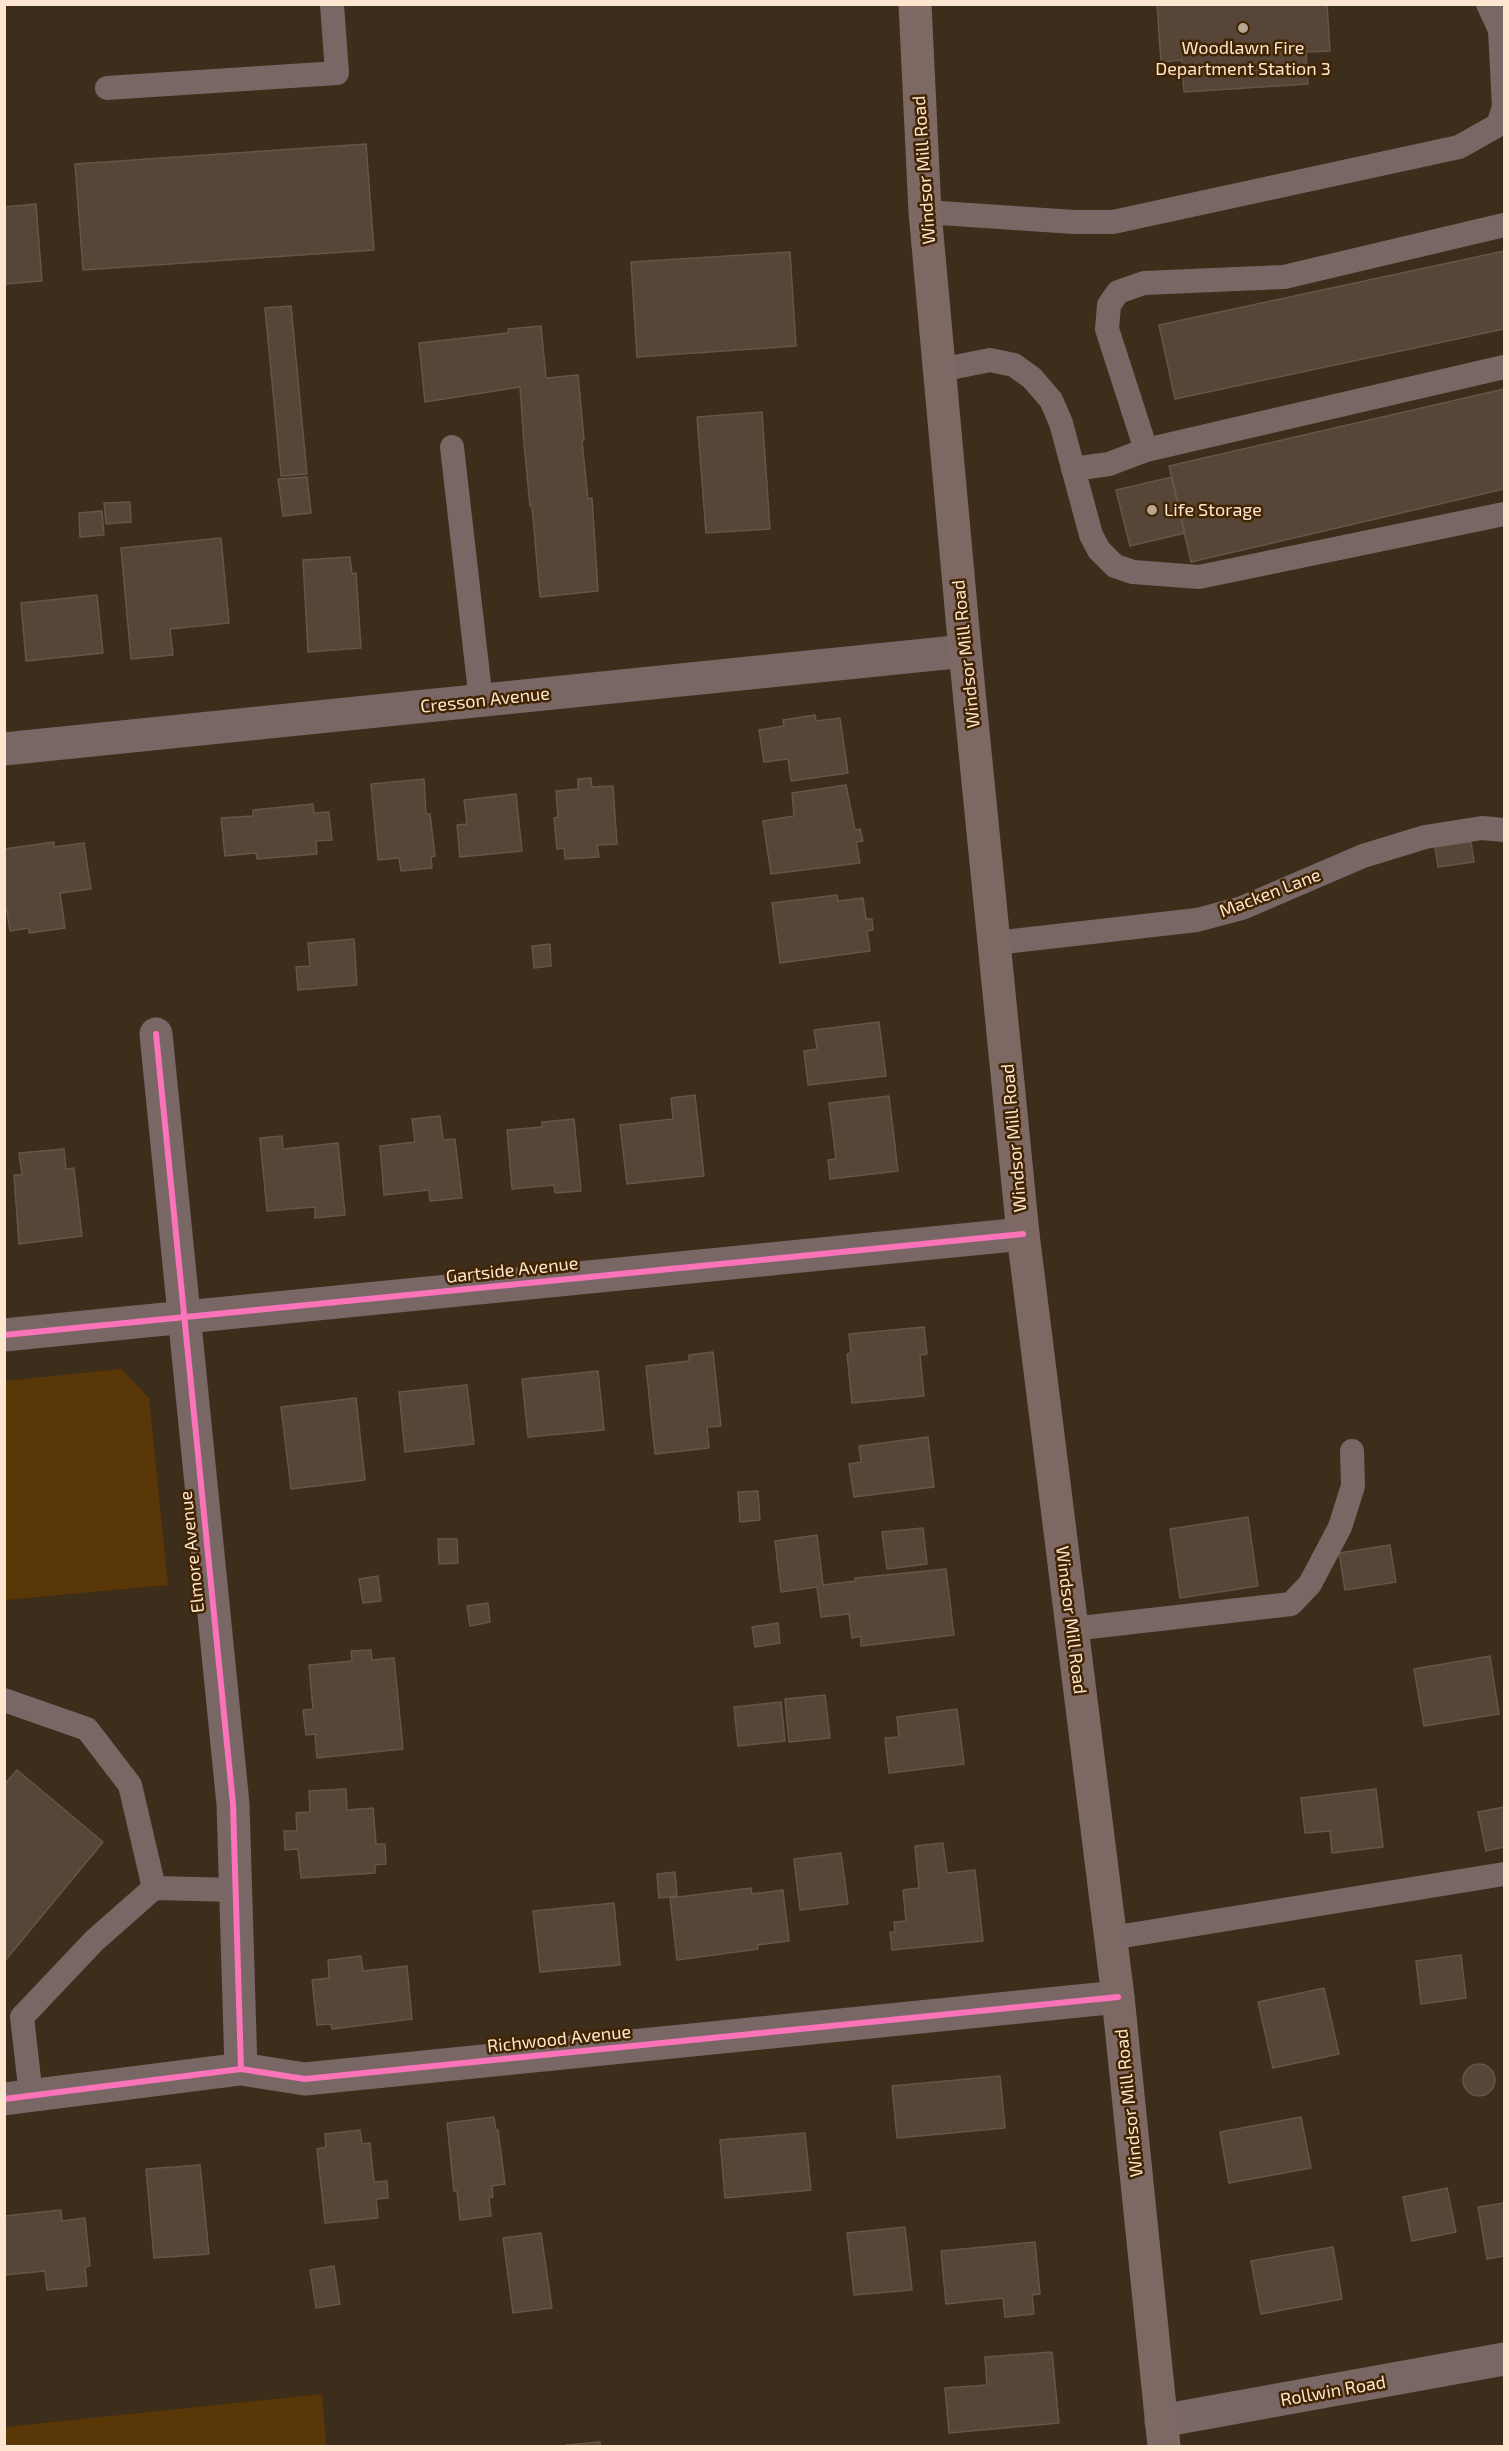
<!DOCTYPE html>
<html>
<head>
<meta charset="utf-8">
<style>
  body { margin:0 }
  #map { position:relative; width:1509px; height:2451px; overflow:hidden; background:#3d2d1b; font-family:"Exo 2",sans-serif }
  canvas { display:block }
  .frame { position:absolute; inset:0; border:6px solid #fde6cf; pointer-events:none }
</style>
</head>
<body>
<div id="map">
<canvas width="1509" height="2451"></canvas>
<div class="frame"></div>
</div>
<script>
const ctx = document.querySelector('canvas').getContext('2d');
ctx.lineJoin = 'round';
function fill(path, color) { ctx.fillStyle = color; ctx.fill(path, 'evenodd'); }
function trace(path, color, width, dash) { ctx.strokeStyle = color; ctx.lineWidth = width; ctx.lineCap = dash ? 'butt' : 'round'; ctx.setLineDash(dash || []); ctx.stroke(path); }
function label(font, color, halo, rows, align = 'center') {
  ctx.font = font + ' "Exo 2",sans-serif'; ctx.lineWidth = 5; ctx.setLineDash([]); ctx.textBaseline = 'middle'; ctx.strokeStyle = halo; ctx.fillStyle = color; for (const [text, x, y, turn = 0] of rows) {
    ctx.save(); ctx.translate(x, y); ctx.rotate((+turn || 0) * Math.PI / 180); ctx.textAlign = isNaN(turn) ? turn : align; if (halo) ctx.strokeText(text, 0, 0); ctx.fillText(text, 0, 0); ctx.restore();
  }
}
fill(new Path2D(`
  M121,1369L149,1398L168,1585L5,1600V1381Z
  M322,2394L326,2446H5V2427Z`), '#5a3706');
const building = new Path2D(`
  M1157,4H1327L1330,51L1306,52L1308,84L1184,92L1182,60L1161,62Z
  M366,144L374,250L83,270L75,164Z
  M36,204L42,281L4,284V207Z
  M1504,251V329L1175,399L1159,325Z
  M790,252L796,346L637,357L631,262Z
  M291,306L307,474L281,476L265,308Z
  M541,326L546,378L578,375L584,440L582,441L588,499L592,498L598,591L540,597L532,506H530L524,443L520,387L425,402L419,343L508,333V329Z
  M1504,389V489L1191,562L1169,466Z
  M762,412L770,529L706,533L697,417Z
  M307,477L311,513L283,516L278,479Z
  M1172,477L1185,533L1130,546L1116,490Z
  M130,502L131,522L106,524L104,503Z
  M102,511L104,535L80,537L79,513Z
  M221,538L229,623L170,629L173,655L131,659L121,548Z
  M350,557L352,574L356,573L361,648L308,652L303,560Z
  M97,595L103,653L26,661L21,603Z
  M815,715L816,721L840,718L848,773L791,781L788,759L764,762L759,730L784,726L783,720Z
  M591,778L592,787L613,786L617,844L597,845L599,857L565,859L564,848L557,849L554,818L558,817L556,791L578,789V779Z
  M424,779L426,814H430L435,856L431,857L432,868L401,871L399,858L378,860L371,784Z
  M846,785L855,830L860,829L863,841L856,842L860,863L771,874L763,821L794,816L792,793Z
  M516,794L522,851L460,857L457,825L467,824L464,800Z
  M313,804L314,813L329,812L332,840L316,841L317,854L257,859L256,853L225,856L221,818L253,816V810Z
  M54,842V847L84,843L91,889L60,893L65,928L29,933V928L10,931L6,906H4V849Z
  M1471,842L1474,862L1438,867L1435,847Z
  M837,895L838,901L863,898L866,919H872L873,930L867,931L870,951L780,963L772,903Z
  M354,939L357,985L298,990L296,967L310,966L308,943Z
  M550,944L551,966L534,968L532,946Z
  M879,1022L886,1076L808,1085L804,1051L817,1049L814,1030Z
  M695,1095L704,1176L627,1184L620,1125L673,1119L671,1098Z
  M889,1096L898,1171L830,1179L828,1160L836,1159L829,1103Z
  M440,1116L443,1140L455,1139L462,1198L430,1201L429,1190L384,1195L380,1146L415,1142L412,1119Z
  M574,1119L581,1191L555,1193L554,1185L512,1189L507,1130L542,1127V1122Z
  M282,1136L283,1149L338,1143L345,1215L315,1218V1207L267,1211L260,1138Z
  M64,1149L66,1169L74,1168L82,1236L19,1244L14,1175H22L19,1153Z
  M924,1327L927,1354L920,1355L924,1396L852,1403L847,1354L851,1353L849,1334Z
  M713,1352L721,1426L707,1427L709,1448L655,1454L646,1366L689,1361V1355Z
  M598,1371L604,1430L528,1437L522,1379Z
  M467,1385L474,1444L405,1452L399,1392Z
  M356,1398L365,1480L291,1489L281,1407Z
  M928,1437L934,1487L854,1497L849,1464L861,1462L859,1446Z
  M758,1491L760,1520L740,1522L738,1492Z
  M1248,1517L1258,1586L1180,1598L1170,1529Z
  M923,1528L927,1564L887,1569L882,1532Z
  M817,1535L823,1585L855,1581V1578L946,1569L954,1635L861,1646V1636L852,1638L849,1614L821,1617L817,1587L781,1592L775,1541Z
  M438,1539H457L458,1563L439,1564Z
  M1390,1545L1396,1582L1345,1590L1339,1553Z
  M378,1576L381,1601L363,1603L359,1579Z
  M488,1603L490,1622L470,1626L467,1606Z
  M778,1623L780,1643L755,1647L752,1627Z
  M371,1650L372,1660L394,1658L403,1749L317,1758L315,1734L306,1735L303,1710L313,1709L309,1665L352,1661L351,1651Z
  M1490,1656L1499,1714L1424,1726L1414,1669Z
  M825,1695L830,1738L789,1742L785,1699Z
  M781,1702L785,1741L738,1746L734,1707Z
  M957,1709L964,1764L889,1773L885,1738L899,1737L897,1717Z
  M17,1770L103,1842L4,1962V1785Z
  M346,1789L347,1810L373,1808L376,1844H385L386,1864L375,1865V1873L301,1878L298,1849L285,1850L284,1831H297L296,1813L310,1812L309,1791Z
  M1376,1789L1383,1847L1332,1853L1330,1831L1305,1833L1301,1798Z
  M1504,1807V1847L1486,1851L1478,1812Z
  M943,1843L947,1873L975,1870L983,1941L892,1950L890,1932H895L894,1922L906,1921L903,1890L919,1888L915,1846Z
  M841,1853L848,1904L800,1910L794,1859Z
  M675,1872L677,1896L659,1898L657,1874Z
  M751,1888L752,1894L783,1890L789,1941L757,1945L758,1949L677,1960L670,1898Z
  M614,1903L620,1965L540,1972L533,1911Z
  M1461,1955L1466,1998L1421,2004L1416,1961Z
  M361,1956L363,1971L407,1966L412,2019L332,2029L331,2024L317,2025L312,1980L329,1978L328,1960Z
  M1324,1988L1339,2054L1273,2068L1258,2002Z
  M1463 2080a16 16 0 1 1 32 0a16 16 0 1 1-32 0Z
  M1000,2076L1005,2128L897,2138L892,2086Z
  M494,2117L496,2130H498L505,2184L492,2186L493,2197L489,2198L491,2216L460,2220L457,2191H454L447,2123Z
  M1301,2117L1311,2168L1229,2183L1220,2132Z
  M360,2130L362,2144L370,2143L374,2182L387,2181L388,2198L376,2199L378,2218L325,2223L317,2149L326,2147L325,2134Z
  M805,2133L811,2190L725,2198L720,2140Z
  M200,2165L209,2254L154,2258L146,2169Z
  M1447,2188L1456,2232L1412,2241L1403,2197Z
  M1504,2203V2256L1487,2259L1478,2207Z
  M61,2210L62,2221L85,2218L90,2266L85,2267L87,2286L47,2290L45,2271L4,2275V2216Z
  M905,2227L912,2290L854,2295L847,2233Z
  M541,2233L552,2308L513,2313L503,2238Z
  M1035,2242L1040,2294L1032,2295L1034,2314L1005,2317L1003,2298L946,2304L941,2251Z
  M1333,2247L1342,2299L1261,2314L1251,2261Z
  M334,2266L340,2304L316,2308L310,2270Z
  M1052,2352L1059,2423L949,2433L945,2388L987,2385L985,2357Z
  M600,2442V2446H566V2445Z`);
fill(building, '#574538');
trace(building, '#665548', 1.5);
trace(new Path2D(`
  M107,88L337,73L332,4
  M925,212L1074,222H1113L1459,147L1498,125L1504,107L1500,30L1488,4
  M940,370L990,360L1014,365L1032,378L1051,400L1061,423L1091,535L1099,550L1115,566L1133,572L1199,577L1504,514
  M452,447L481,701
  M1146,450L1107,329L1109,305L1118,292L1144,283L1284,277L1504,225
  M1073,469L1109,464L1146,450L1504,367
  M995,943L1197,920L1242,908L1363,856L1425,837L1482,828L1504,830
  M1072,1629L1291,1604L1310,1584L1340,1527L1353,1486L1352,1451
  M4,1700L87,1729L130,1785L154,1888
  M1111,1938L1504,1874
  M31,2096L22,2017L94,1941L154,1888L235,1890`), '#796765', 24);
trace(new Path2D(`
  M4,749L965,651
  M156,1034L233,1804L241,2069
  M4,1335L1023,1234
  M4,2099L241,2069L305,2079L1118,1997
  M1161,2421L1504,2359`), '#796765', 33);
trace(new Path2D(`
  M915,4L925,212L965,651L1023,1234L1118,1997L1164,2446`), '#7d6864', 33);
trace(new Path2D(`
  M156,1034L233,1804L241,2069
  M4,1335L1023,1234
  M4,2099L241,2069L305,2079L1118,1997`), '#fb73b8', 6);
for (const [x, y, r, color] of [
  [1243,28,6,"#baa590"],
  [1152,510,6,"#baa590"]
]) { const dot = new Path2D(); dot.arc(x, y, r, 0, 2 * Math.PI); ctx.fillStyle = color; ctx.fill(dot); trace(dot, '#412401', 2); }
label('18px', '#fde6cf', '#412401', [
  ["Woodlawn Fire",1243,48],
  ["Department Station 3",1243,69],
  ["Life Storage",1164,510,"left"]
]);
label('18px', '#fde6cf', '#412401', [
  ["Windsor Mill Road",924,170,-94],
  ["Windsor Mill Road",966,654,-96],
  ["Cresson Avenue",485,700,-6],
  ["Macken Lane",1270,893,-21],
  ["Windsor Mill Road",1014,1138,-95],
  ["Gartside Avenue",512,1270,-6],
  ["Elmore Avenue",192,1552,-96],
  ["Windsor Mill Road",1071,1620,83],
  ["Richwood Avenue",559,2039,-6],
  ["Windsor Mill Road",1129,2103,-96],
  ["Rollwin Road",1333,2391,-10]
]);
</script>
</body>
</html>
